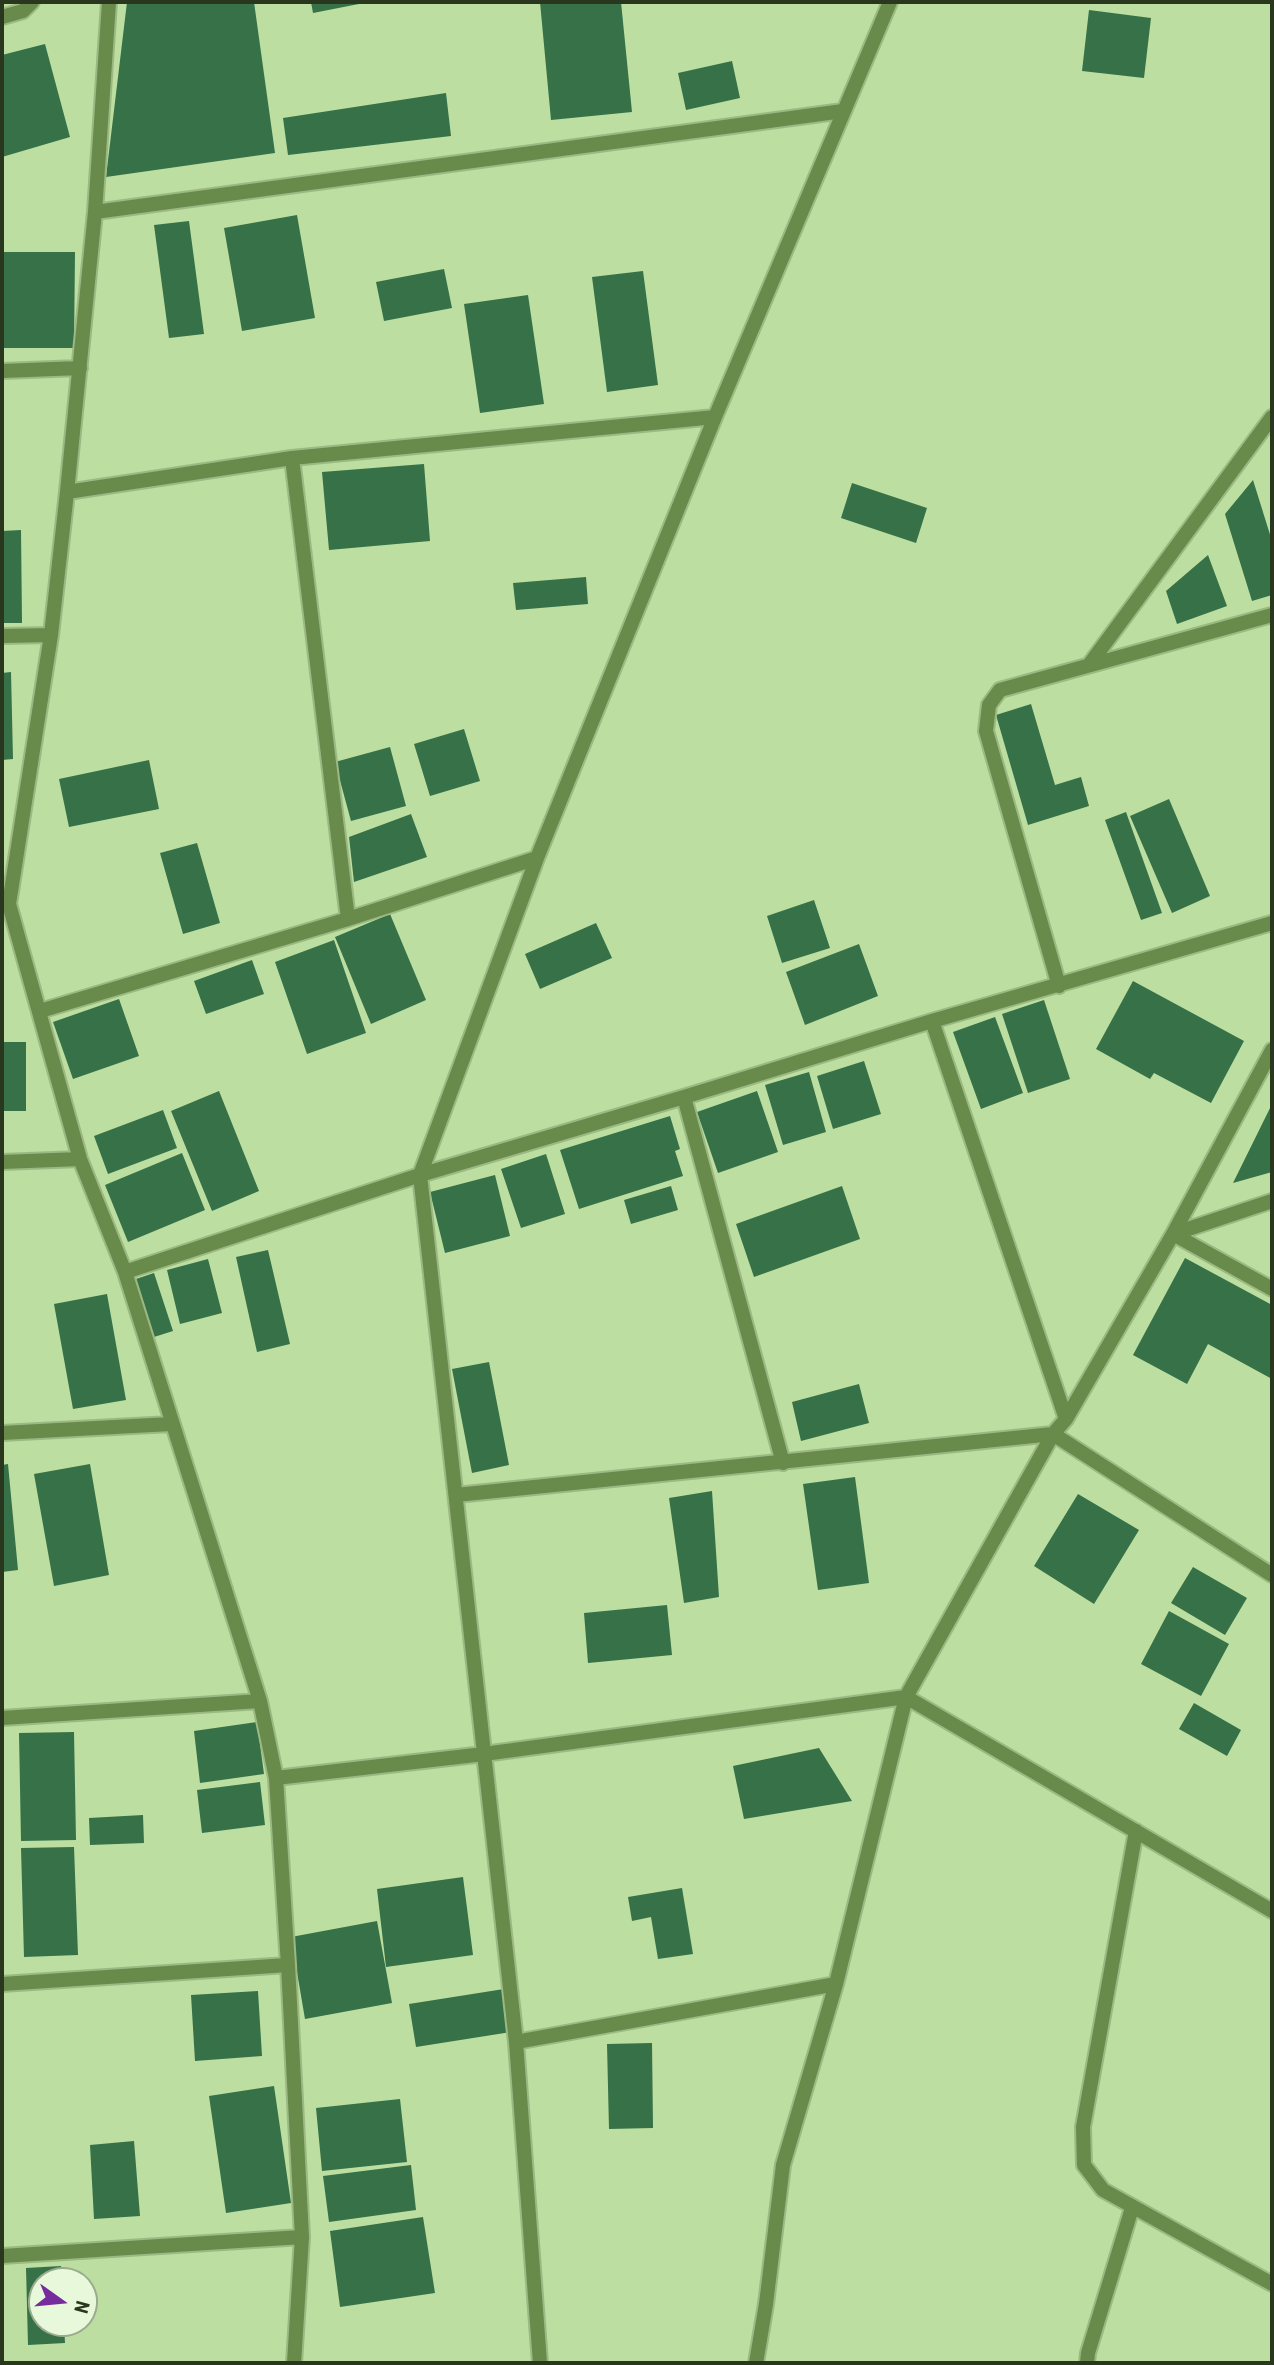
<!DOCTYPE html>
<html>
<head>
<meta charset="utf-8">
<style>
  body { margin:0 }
  #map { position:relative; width:1274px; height:2365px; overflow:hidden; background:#bcdea0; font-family:"Roboto Condensed",sans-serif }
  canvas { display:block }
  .frame { position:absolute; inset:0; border:4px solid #29371e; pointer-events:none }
  .north { position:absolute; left:28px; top:2267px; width:70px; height:70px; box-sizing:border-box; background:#e7f9da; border:2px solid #9bab8f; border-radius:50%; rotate:105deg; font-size:19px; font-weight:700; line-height:28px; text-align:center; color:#29371e }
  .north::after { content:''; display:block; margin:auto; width:24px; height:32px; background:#772c9e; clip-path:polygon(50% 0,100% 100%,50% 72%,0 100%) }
</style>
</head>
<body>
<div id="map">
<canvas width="1274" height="2365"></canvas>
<div class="frame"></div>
<div class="north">N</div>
</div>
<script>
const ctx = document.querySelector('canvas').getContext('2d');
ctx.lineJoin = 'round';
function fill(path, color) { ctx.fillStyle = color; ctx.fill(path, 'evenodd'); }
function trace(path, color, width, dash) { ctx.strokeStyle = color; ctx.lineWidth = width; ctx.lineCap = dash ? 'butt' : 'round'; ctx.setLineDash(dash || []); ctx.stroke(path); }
fill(new Path2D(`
  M127,2H254L275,153L106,177Z
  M311,2H364V3L313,13Z
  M540,2H621L632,112L551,120Z
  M1089,10L1151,18L1144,78L1082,71Z
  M45,44L70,137L2,157V55Z
  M732,61L740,98L686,110L678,73Z
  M446,93L451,136L288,155L283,118Z
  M297,215L315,318L242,331L224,228Z
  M189,221L204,334L169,338L154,225Z
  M2,252H75L74,348H2Z
  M444,269L452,308L384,321L376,282Z
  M643,271L658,385L607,392L592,277Z
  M528,295L544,404L480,413L464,304Z
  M424,464L430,541L329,550L322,472Z
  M1253,480L1272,541V595L1252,601L1225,514Z
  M852,483L927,508L916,543L841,518Z
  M21,530L22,623H2V531Z
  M1208,555L1227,606L1177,624L1166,591Z
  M586,577L588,604L516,610L513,583Z
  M11,672L13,759L2,760V673Z
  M1031,704L1055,785L1081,777L1089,806L1028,825L996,715Z
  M464,729L480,781L430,796L414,744Z
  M390,747L406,806L351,821L335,762Z
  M149,760L159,809L69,827L59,779Z
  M1169,799L1210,896L1172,913L1130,816Z
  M1126,812L1162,913L1141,920L1105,820Z
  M411,814L427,857L354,882L349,837Z
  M197,843L220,923L183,934L160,853Z
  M814,900L830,948L782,963L767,916Z
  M390,914L426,1000L371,1024L335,937Z
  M596,923L612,958L540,989L525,954Z
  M334,940L366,1033L307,1054L275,962Z
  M859,944L878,996L805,1025L786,972Z
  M252,960L264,994L206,1014L194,981Z
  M1133,981L1244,1041L1211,1103L1154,1073L1150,1079L1096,1049Z
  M119,999L139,1056L73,1079L53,1022Z
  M1044,1000L1070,1079L1028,1093L1002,1014Z
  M995,1017L1023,1093L981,1109L953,1032Z
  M2,1042H26V1111H2Z
  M864,1061L881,1114L833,1129L817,1076Z
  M809,1072L826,1132L783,1145L765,1085Z
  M219,1091L259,1191L212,1211L171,1111Z
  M757,1091L778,1152L718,1173L697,1112Z
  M1272,1104V1172L1233,1183Z
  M163,1110L177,1148L108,1174L94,1136Z
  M670,1116L680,1149L675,1151L683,1176L579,1209L560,1150Z
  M182,1153L205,1210L128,1242L105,1185Z
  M546,1154L565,1214L521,1228L501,1169Z
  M495,1175L510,1236L445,1253L430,1192Z
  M671,1186L678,1210L631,1224L624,1200Z
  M842,1186L860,1239L754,1277L736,1224Z
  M268,1250L290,1344L257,1352L236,1257Z
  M1185,1258L1272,1305V1379L1208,1344L1187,1384L1133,1355Z
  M208,1259L222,1313L180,1324L167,1270Z
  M154,1273L173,1331L154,1337L136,1279Z
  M107,1294L126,1400L73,1409L54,1304Z
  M489,1362L509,1465L472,1473L452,1369Z
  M859,1384L869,1423L801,1441L792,1402Z
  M8,1464L18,1570L2,1572V1465Z
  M90,1464L109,1575L54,1586L34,1474Z
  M855,1477L869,1583L818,1590L803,1484Z
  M712,1491L719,1597L684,1603L669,1498Z
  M1078,1494L1139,1530L1094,1604L1034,1566Z
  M1193,1567L1247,1598L1225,1635L1171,1603Z
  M667,1605L672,1655L588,1663L584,1613Z
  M1169,1611L1229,1644L1201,1696L1141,1664Z
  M1194,1703L1241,1730L1227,1756L1179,1729Z
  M257,1722L264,1774L200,1783L194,1731Z
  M74,1732L76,1840L21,1841L19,1733Z
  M819,1748L852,1801L744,1819L733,1766Z
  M260,1782L265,1825L202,1833L197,1790Z
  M143,1815L144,1843L90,1845L89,1818Z
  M74,1847L78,1955L24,1957L21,1848Z
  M463,1877L473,1955L386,1967L377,1889Z
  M682,1888L693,1954L658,1959L651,1917L632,1921L628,1897Z
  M377,1921L392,2003L305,2019L291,1937Z
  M504,1989L511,2032L416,2047L409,2004Z
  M258,1991L262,2056L195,2061L191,1995Z
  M652,2043L653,2128L609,2129L607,2044Z
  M274,2086L291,2203L226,2213L209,2096Z
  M400,2099L407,2162L322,2171L316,2108Z
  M134,2141L140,2216L94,2219L90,2145Z
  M411,2165L416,2210L329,2222L323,2176Z
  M423,2217L435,2293L340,2307L330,2231Z
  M61,2266L62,2281H42V2323H64L65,2343L28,2345L26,2268Z`), '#367148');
const lane = new Path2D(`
  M2,17L23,11L32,2`);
const street = new Path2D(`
  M109,2L95,212L67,492L51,635L9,904L80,1159L125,1272L260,1701L276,1778L288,1965L302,2237L294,2363
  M95,212L843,111
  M2,371L80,368
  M67,492L292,458
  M2,636L51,635
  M1089,665L1272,417
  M348,919L292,458L715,417
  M1059,986L986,731L989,705L1000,690L1272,615
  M40,1011L348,919L537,858
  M932,1021L1066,1419
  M684,1097L783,1463
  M2,1162L80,1159
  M1173,1234L1272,1289
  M1173,1234L1272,1201
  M125,1272L420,1175L684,1097L932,1021L1272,923
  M2,1433L171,1424
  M456,1495L1053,1434L1272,1575
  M2,1718L260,1701
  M276,1778L484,1754L906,1697L1272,1911
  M1136,1831L1083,2127L1084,2165L1103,2190L1272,2284
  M2,1984L288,1965
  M516,2042L836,1984
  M2,2256L302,2237
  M540,2363L516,2042L420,1175L537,858L715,417L890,2
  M756,2363L766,2304L783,2165L836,1984L906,1697L1053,1434L1066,1419L1173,1234L1272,1050
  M1087,2363L1088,2353L1132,2208`);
trace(lane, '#9cb983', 18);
trace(street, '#9cb983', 18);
trace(lane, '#688a4a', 14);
trace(street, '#688a4a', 14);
</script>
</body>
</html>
